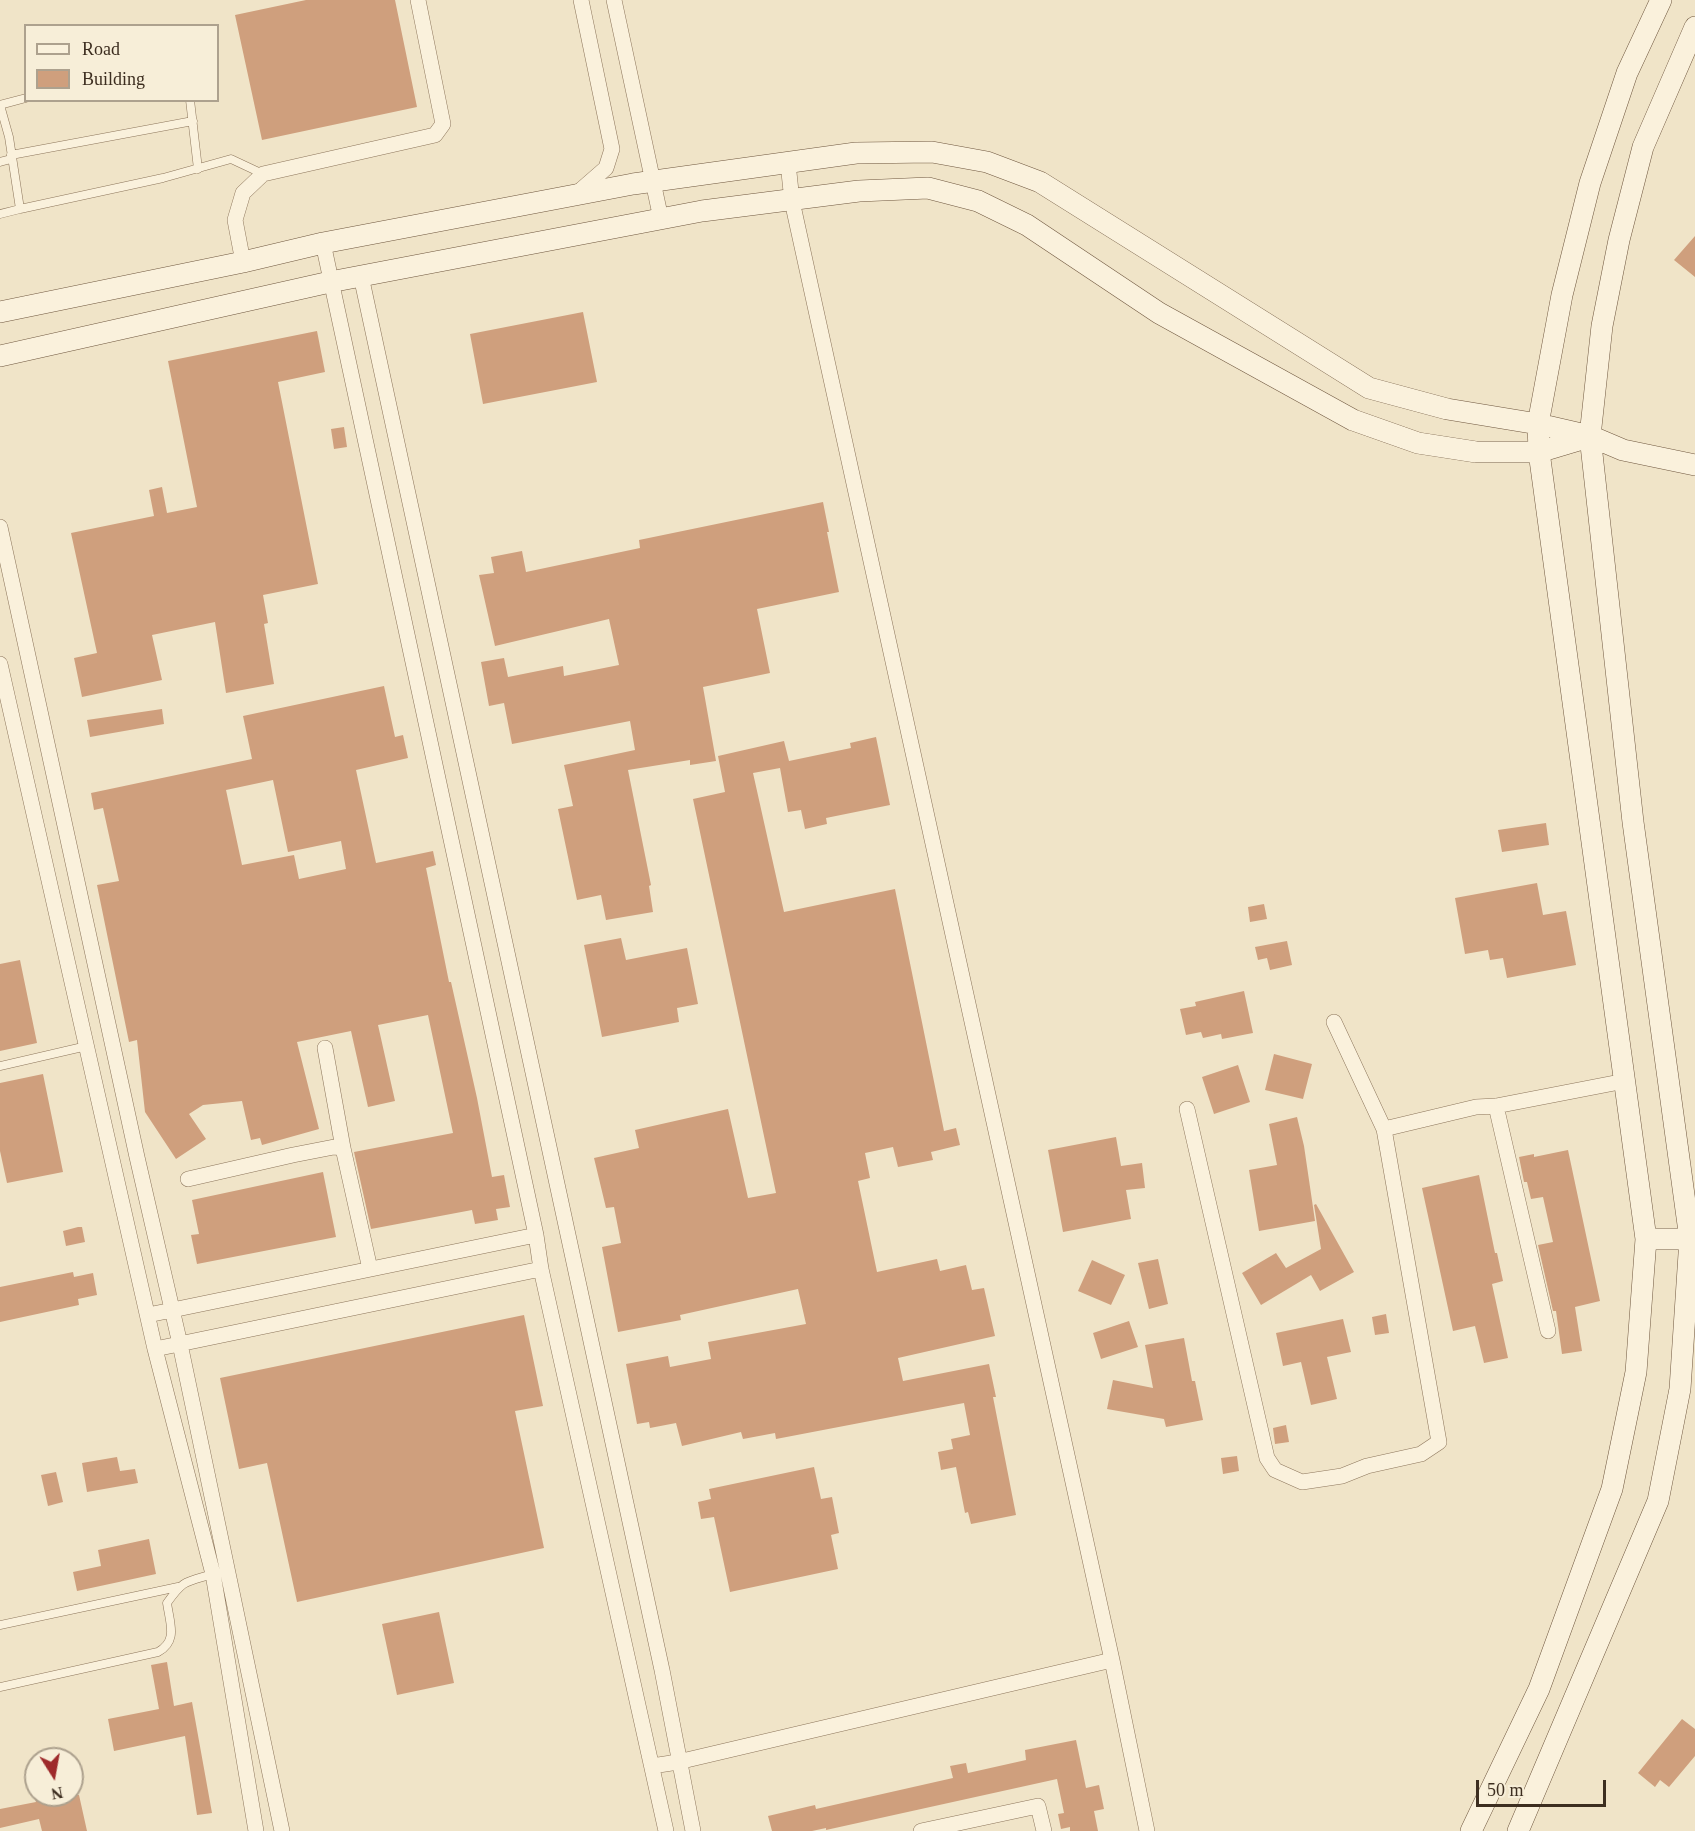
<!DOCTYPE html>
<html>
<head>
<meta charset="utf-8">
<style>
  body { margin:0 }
  #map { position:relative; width:1695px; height:1831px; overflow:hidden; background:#f0e4c8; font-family:Georgia,serif }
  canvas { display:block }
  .legend { position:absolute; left:24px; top:24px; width:195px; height:78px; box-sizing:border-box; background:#f7eed8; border:2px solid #ada18e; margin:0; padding:8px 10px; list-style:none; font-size:18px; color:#3d2e20 }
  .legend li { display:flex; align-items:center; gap:12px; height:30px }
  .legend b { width:30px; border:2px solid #ada18e }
  .north { position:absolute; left:24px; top:1747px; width:60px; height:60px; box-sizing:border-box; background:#f7eed8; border:2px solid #ada18e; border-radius:50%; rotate:169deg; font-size:16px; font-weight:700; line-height:24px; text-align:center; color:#3d2e20 }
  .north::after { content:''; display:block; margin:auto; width:21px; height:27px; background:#9e2a2b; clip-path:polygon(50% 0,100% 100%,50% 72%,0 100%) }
  .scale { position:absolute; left:1476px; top:1780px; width:130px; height:27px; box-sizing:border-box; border:3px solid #3d2e20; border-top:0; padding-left:8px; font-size:18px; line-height:21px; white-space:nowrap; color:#3d2e20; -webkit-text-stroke:4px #f7eed8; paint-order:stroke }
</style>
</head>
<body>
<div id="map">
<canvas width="1695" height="1831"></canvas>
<ul class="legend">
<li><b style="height:8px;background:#faf1dc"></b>Road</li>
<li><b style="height:16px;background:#cf9f7d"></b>Building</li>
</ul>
<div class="north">N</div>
<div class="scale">50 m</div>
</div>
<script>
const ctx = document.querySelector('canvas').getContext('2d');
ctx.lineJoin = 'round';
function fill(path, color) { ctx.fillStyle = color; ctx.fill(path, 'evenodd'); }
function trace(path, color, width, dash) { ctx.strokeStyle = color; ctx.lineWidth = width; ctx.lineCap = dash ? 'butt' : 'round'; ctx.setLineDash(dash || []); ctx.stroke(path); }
fill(new Path2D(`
  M306,0H395L417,107L262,140L235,15Z
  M1695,236V277L1674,260Z
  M583,312L597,382L483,404L470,334Z
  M317,331L325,372L278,382L318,584L263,595L268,623L264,624L274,684L226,693L215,622L152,635L162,680L82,697L74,658L97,653L71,533L154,516L149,490L162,487L167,513L197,507L168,361Z
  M344,427L347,447L334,449L331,429Z
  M823,502L829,532H827L839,592L757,609L770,673L703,687L716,761L690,765V760L628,770L651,885L649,886L653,912L606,920L601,895L577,900L558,809L573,806L564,765L635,750L630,721L512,744L504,703L489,706L481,662L504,658L508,677L563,666L564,676L619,665L609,619L495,646L479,575L494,573L491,557L522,551L526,572L640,548L639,540Z
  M384,686L395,737L403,735L408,758L356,770L376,863L433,851L436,865L426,868L449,982H451L477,1098L492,1177L504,1175L510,1207L496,1209L498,1220L475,1224L472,1210L371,1229L354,1152L453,1133L428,1015L378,1025L395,1101L368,1107L351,1031L297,1042L319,1129L262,1145L260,1138L251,1140L242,1101L203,1105L189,1114L206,1139L176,1159L145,1112L137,1040L129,1042L97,885L119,881L103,808L94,810L91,793L252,759L243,716ZM273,780L288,852L341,841L346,869L299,879L294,855L242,865L226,790Z
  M162,709L164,724L90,737L87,720Z
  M876,737L890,805L826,818L827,824L805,829L801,810L788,812L780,768L753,773L784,912L895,889L944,1131L956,1128L960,1145L931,1152L933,1160L898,1167L893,1147L865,1153L870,1178L858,1181L877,1272L937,1259L940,1271L966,1265L972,1290L984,1288L995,1336L898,1358L903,1381L989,1364L996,1397H993L1016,1515L971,1524L968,1512L965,1513L956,1467L941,1470L938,1452L953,1449L951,1439L970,1435L964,1403L776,1439L775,1433L743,1439L741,1432L682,1446L676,1423L650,1428L649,1422L637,1424L626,1364L668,1356L670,1367L711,1359L708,1342L806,1324L798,1289L680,1315L681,1320L618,1332L602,1247L621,1243L614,1207L606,1208L594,1158L639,1148L635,1130L728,1109L748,1198L776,1193L693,799L725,792L718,756L784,741L789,761L851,748L850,743Z
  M1546,823L1549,845L1502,852L1498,830Z
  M1537,883L1543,915L1566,911L1576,965L1507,978L1503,958L1490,960L1488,950L1465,954L1455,898Z
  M1264,904L1267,919L1250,922L1248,907Z
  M621,938L626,960L687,948L698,1004L677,1008L679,1022L602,1037L584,945Z
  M1287,941L1292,965L1270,970L1267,958L1258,960L1255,947Z
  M20,960L37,1043L0,1051V964Z
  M1244,991L1253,1033L1222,1039L1221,1034L1203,1038L1201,1032L1186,1035L1180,1009L1196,1006L1195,1002Z
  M1274,1054L1312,1064L1303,1099L1265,1090Z
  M1238,1065L1250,1102L1214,1114L1202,1077Z
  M43,1074L63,1172L7,1183L0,1151V1083Z
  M1297,1117L1304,1146L1315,1221L1259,1231L1249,1170L1277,1165L1269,1124Z
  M1116,1137L1121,1166L1142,1163L1145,1188L1126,1190L1131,1219L1063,1232L1048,1150Z
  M1568,1150L1600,1301L1575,1307L1582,1351L1562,1354L1556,1311H1553L1538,1245L1553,1242L1543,1197L1531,1199L1527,1182H1524L1519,1157L1534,1154V1157Z
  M323,1172L336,1237L197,1264L191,1235L199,1234L192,1200Z
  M1479,1175L1495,1253H1497L1503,1281L1492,1284L1508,1358L1484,1363L1475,1326L1453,1331L1422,1188Z
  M1316,1204L1354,1272L1320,1291L1311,1275L1261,1305L1242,1273L1276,1253L1286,1268L1321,1249L1314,1205Z
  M78,1227H82L85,1242L66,1246L63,1231Z
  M1158,1259L1168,1304L1149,1309L1138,1263Z
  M1092,1260L1125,1275L1111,1305L1078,1291Z
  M73,1272L74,1277L93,1273L97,1295L78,1299L79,1305L0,1322V1287Z
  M1386,1314L1389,1333L1375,1335L1372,1317Z
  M524,1315L543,1406L515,1411L544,1548L297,1602L267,1463L239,1469L220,1378Z
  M1343,1319L1351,1352L1327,1357L1337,1399L1311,1405L1301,1362L1283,1366L1276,1333Z
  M1129,1321L1138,1347L1101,1359L1093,1333Z
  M1184,1338L1192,1381H1195L1203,1420L1166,1427L1164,1419L1107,1409L1113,1380L1153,1388L1145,1345Z
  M1286,1425L1289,1442L1275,1444L1273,1428Z
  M1237,1456L1239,1471L1223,1474L1221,1458Z
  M117,1457L120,1471L135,1469L138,1483L87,1492L82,1463Z
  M814,1467L821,1499L832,1497L839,1533L831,1535L838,1569L730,1592L714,1517L701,1519L698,1502L711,1499L709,1489Z
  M56,1472L63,1502L48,1506L41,1475Z
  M149,1539L156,1574L77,1591L73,1572L101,1566L98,1550Z
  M439,1612L454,1683L397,1695L382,1624Z
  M167,1662L174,1706L192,1702L212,1813L197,1815L185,1736L114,1751L108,1719L159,1709L151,1665Z
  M1682,1719L1695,1729V1756L1669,1787L1660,1780L1655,1787L1638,1773Z
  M1076,1740L1086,1788L1099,1785L1104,1809L1094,1811L1098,1831H1070V1827L1061,1829L1058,1814L1064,1813L1057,1779L826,1830V1828L812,1831H772L768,1816L815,1805L816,1809L953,1778L950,1766L966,1763L968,1773L1026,1760L1025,1750Z
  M34,1795H79L87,1831H42L39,1819L0,1828V1809L36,1802Z`), '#cf9f7d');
const lane = new Path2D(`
  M26,98L0,105L9,137L20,209L163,178L231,159L263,174
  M190,100L198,169
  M11,155L193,121
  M0,162L11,159
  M0,214L20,209
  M0,1066L87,1046
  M0,1625L178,1587
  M0,1687L158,1652C178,1641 170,1624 167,1603C184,1579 186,1582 213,1574`);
const street = new Path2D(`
  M614,0L661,219
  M788,163L792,201L1112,1660L1147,1831
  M575,195L606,168L612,149L581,0
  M323,243L536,1235L541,1269L666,1831
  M243,262L235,220L243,193L263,174L435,135L443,124L418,0
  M361,276L662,1670L693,1831
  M0,527L137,1157L180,1344L282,1831
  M0,664L155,1349L213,1574L256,1831
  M325,1048L343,1148
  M1496,1106L1548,1331
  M1187,1109L1267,1458L1275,1470L1302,1482L1342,1476L1367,1466L1421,1454L1439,1442L1384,1129L1334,1022
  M1384,1129L1476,1107L1496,1106L1625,1081
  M188,1179L293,1155L334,1147L343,1148L370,1269
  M148,1315L536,1235
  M155,1349L541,1269
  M652,1766L678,1762L1112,1660
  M921,1831L1038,1806L1044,1831`);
const secondary = new Path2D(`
  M0,312L243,262L323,243L633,184L856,153L932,152L987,162L1040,182L1369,388L1447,409L1538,424L1590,436L1623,450L1695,465
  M0,356L330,282L702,211L859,191L928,188L978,201L1027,225L1159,313L1353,420L1418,443L1476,452H1539L1589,437
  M1646,1239H1695
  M1471,1831L1539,1689L1612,1489L1636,1372L1646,1239L1539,452L1538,424L1562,295L1590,183L1627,73L1661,0
  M1518,1831L1658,1501L1680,1389L1690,1239L1633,822L1590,436L1602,326L1619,240L1643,147L1695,27`);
trace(lane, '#8d765c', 9);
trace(street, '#8d765c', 16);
trace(secondary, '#6f573f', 22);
trace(lane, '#faf1dc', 8);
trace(street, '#faf1dc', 15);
trace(secondary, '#faf1dc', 21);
</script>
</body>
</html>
